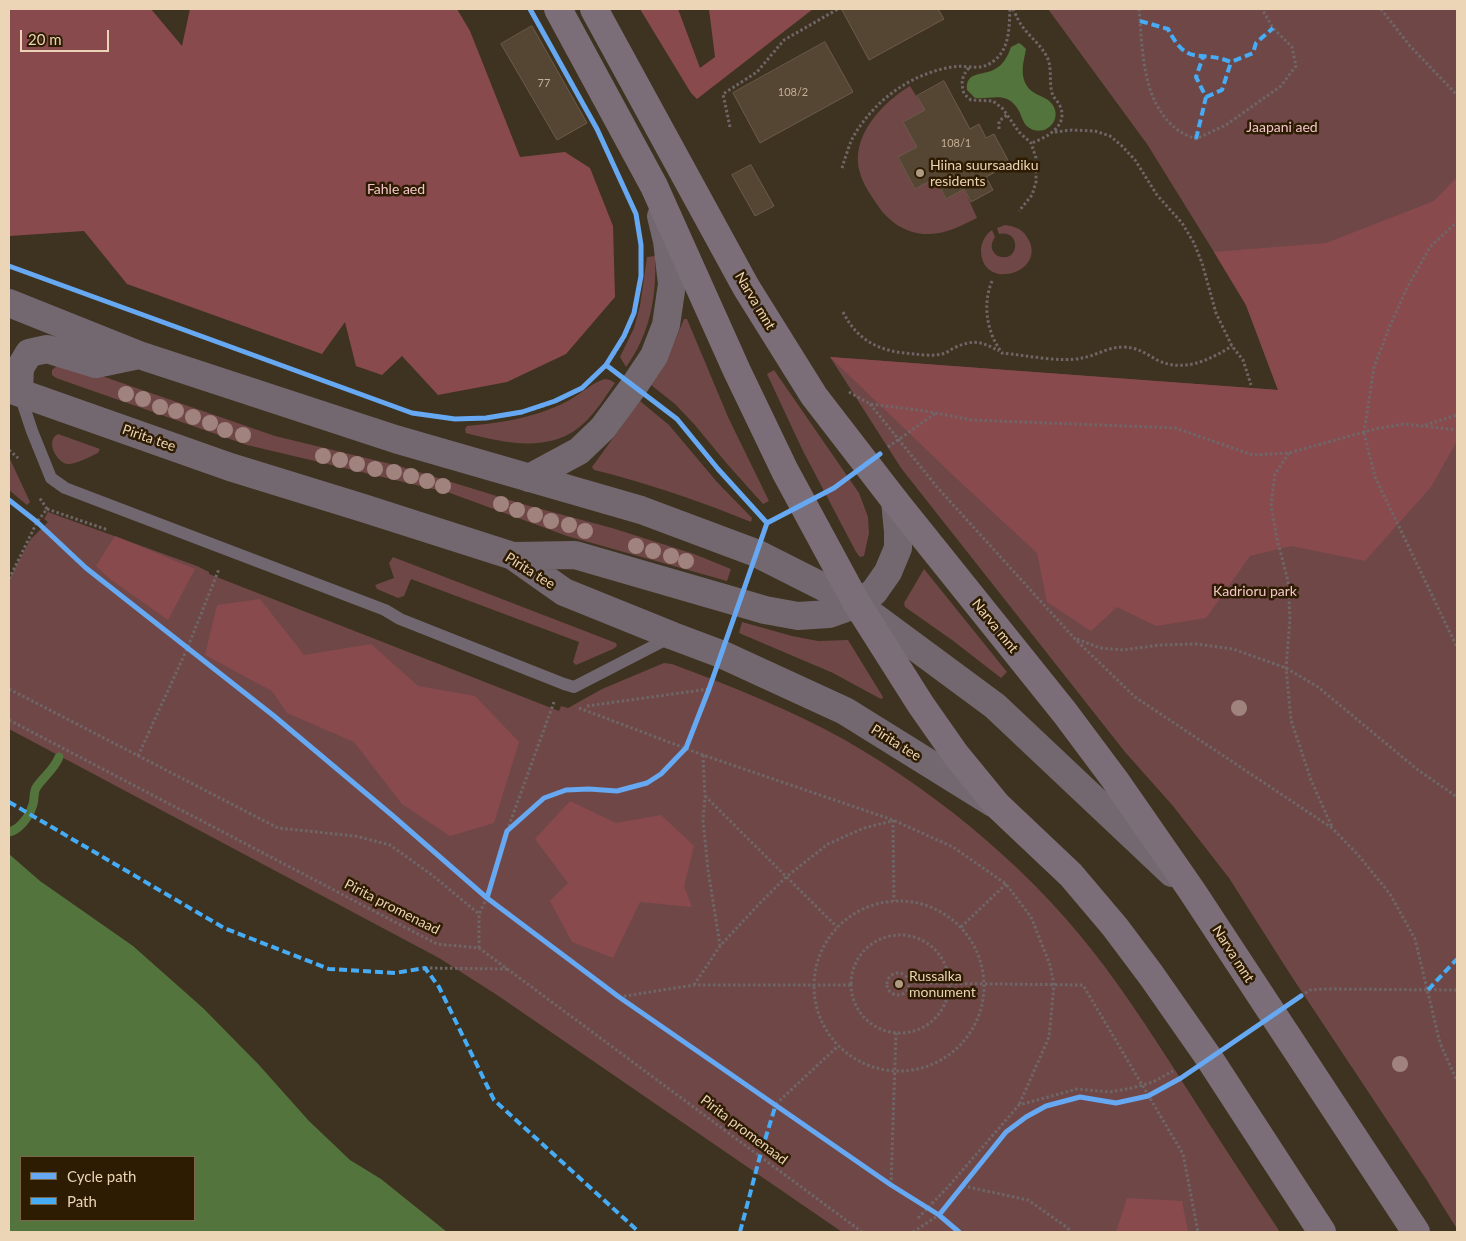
<!DOCTYPE html>
<html>
<head>
<meta charset="utf-8">
<style>
  body { margin:0 }
  #map { position:relative; width:1466px; height:1241px; overflow:hidden; background:#3e3220; font-family:Lato,sans-serif }
  canvas { display:block }
  .frame { position:absolute; inset:0; border:10px solid #ecd4b6; pointer-events:none }
  .legend { position:absolute; left:20px; top:1156px; width:175px; height:65px; box-sizing:border-box; background:#2e1c02; border:1px solid #7a664a; margin:0; padding:6px 9px; list-style:none; font-size:15px; color:#ecd4b6 }
  .legend li { display:flex; align-items:center; gap:10px; height:25px }
  .legend b { width:25px; border:1px solid #7a664a }
  .scale { position:absolute; left:20px; top:30px; width:89px; height:22px; box-sizing:border-box; border:2px solid #ecd4b6; border-top:0; padding-left:6px; font-size:15px; line-height:18px; white-space:nowrap; color:#ecd4b6; -webkit-text-stroke:4px #2e1c02; paint-order:stroke }
</style>
</head>
<body>
<div id="map">
<canvas width="1466" height="1241"></canvas>
<div class="frame"></div>
<ul class="legend">
<li><b style="height:6px;background:#66a8f1"></b>Cycle path</li>
<li><b style="height:6px;background:#46acf6"></b>Path</li>
</ul>
<div class="scale">20 m</div>
</div>
<script>
const ctx = document.querySelector('canvas').getContext('2d');
ctx.lineJoin = 'round';
function fill(path, color) { ctx.fillStyle = color; ctx.fill(path, 'evenodd'); }
function trace(path, color, width, dash) { ctx.strokeStyle = color; ctx.lineWidth = width; ctx.lineCap = dash ? 'butt' : 'round'; ctx.setLineDash(dash || []); ctx.stroke(path); }
function label(font, color, halo, rows, align = 'center') {
  ctx.font = font + ' Lato,sans-serif'; ctx.lineWidth = 5; ctx.setLineDash([]); ctx.textBaseline = 'middle'; ctx.strokeStyle = halo; ctx.fillStyle = color; for (const [text, x, y, turn = 0] of rows) {
    ctx.save(); ctx.translate(x, y); ctx.rotate((+turn || 0) * Math.PI / 180); ctx.textAlign = isNaN(turn) ? turn : align; if (halo) ctx.strokeText(text, 0, 0); ctx.fillText(text, 0, 0); ctx.restore();
  }
}
fill(new Path2D(`
  M1048,9H1457V1229L1426,1179L1290,974L1229,878L1173,806L1125,752L901,468L830,357L1278,390L1246,305L1214,252L1147,144Z
  M910,86L925,110L903,122L917,147L898,158L915,189L935,178L946,199L964,189L977,218C962,225 946,234 930,234C907,235 888,222 876,203C870,194 863,184 860,173C849,137 883,102 910,86Z
  M1005,225C1013,226 1020,228 1025,234C1054,271 980,295 981,249C982,241 986,234 992,230L995,237C991,243 990,249 996,255C1019,267 1023,229 999,234L997,228Z
  M655,256C657,296 650,334 626,367L620,357L634,328L640,306L647,257Z
  M684,319H687L728,417L769,501L763,504L728,465L694,424L675,404L651,385L671,350Z
  M58,365H70L275,436L399,466L526,505L612,528L694,554L731,569L727,581L567,536L450,493L247,445L56,378L52,375V370Z
  M774,370L859,493L868,517L869,533L864,556L860,557L856,552L802,449L767,374Z
  M605,379L610,380L615,383C605,397 596,412 584,423C552,454 504,443 466,433L465,429L467,426C500,423 532,418 562,404C576,398 592,382 605,379Z
  M640,401L669,425L717,482L752,518L751,522C699,501 648,483 594,470L592,467Z
  M58,434L100,449L98,453C89,457 77,464 68,464C58,464 44,441 58,434Z
  M9,457L30,502L27,505L9,490Z
  M48,512L197,566L209,572V574L559,711L561,706L568,708L602,689L664,663L672,664C730,686 790,709 845,740C944,797 1037,875 1105,967C1140,1014 1171,1064 1203,1114C1228,1153 1254,1193 1280,1232H842L497,995L439,958L9,729V579L30,540L48,522L44,519Z
  M393,557L616,643L617,646L613,649L576,665L573,662L579,642L411,579L404,596L398,598L377,589L375,585L394,578L389,563Z
  M924,569L1007,672L1001,678L952,640L905,607L904,603Z
  M742,622L792,636L818,641L848,640L883,697L882,699L879,698L833,673L739,633Z`), '#6f4747');
fill(new Path2D(`
  M9,9H151L182,46L190,9H457L470,31L520,157L565,152L590,168L613,226L615,297L566,354L507,382L438,395L402,356L382,375L356,366L345,322L322,354L127,284L84,231L9,236Z
  M640,9H678L700,68L715,57L709,9H813L697,99L691,93Z
  M1457,177V441L1431,487L1365,561L1291,546L1250,556L1206,618L1156,626L1117,607L1091,631L1047,602L1037,553L956,478L830,357L1278,390L1246,305L1214,252L1326,243L1434,201Z
  M115,536L195,569L168,620L110,579L96,566Z
  M260,599L304,655L371,644L418,686L475,696L519,742L494,823L450,836L402,804L354,742L287,713L272,691L205,655L217,605Z
  M570,801L616,823L661,815L694,846L684,886L692,907L640,902L613,958L572,942L550,901L568,883L535,839Z
  M1127,1198L1182,1201L1188,1232H1116Z`), '#894a4e');
fill(new Path2D(`
  M1019,43L1022,45L1026,49C1024,60 1021,69 1024,80C1030,97 1045,94 1052,104C1064,120 1044,139 1028,127C1023,123 1022,117 1019,111C1007,90 992,100 975,98L967,90C965,71 983,76 995,69C1003,65 1008,56 1011,47Z
  M9,854L40,881L133,946L203,1008L259,1065L309,1121L350,1160L381,1179L447,1232H9ZM21,1157H194V1220H21Z`), '#54743d');
trace(new Path2D(`
  M9,832C19,830 29,817 32,807C35,801 33,794 36,788C43,777 54,770 59,757`), '#54743d', 9);
const building = new Path2D(`
  M845,9H938L944,19L869,60L842,10Z
  M532,26L587,123L557,140L501,44Z
  M825,42L853,92L760,143L733,93Z
  M944,81L970,129L979,124L986,138L994,134L1010,164L986,177L993,190L971,202L964,189L946,199L935,178L915,189L898,157L917,147L903,122L925,110L917,96Z
  M751,165L774,206L755,216L732,175Z`);
fill(building, '#554533');
trace(building, '#6d5b4b', 1);
trace(new Path2D(`
  M1013,9C1015,13 1017,18 1020,23C1028,36 1041,44 1048,59C1052,70 1049,82 1052,93C1054,99 1058,101 1060,106C1069,126 1046,138 1031,143
  M1139,9C1143,50 1141,103 1179,131C1184,134 1190,137 1196,139L1226,125L1281,86L1296,66L1292,47L1273,28L1262,9
  M1381,9L1410,46L1457,95
  M969,68C961,77 961,83 964,94L971,100L993,101L1003,109L1019,132L1031,143L1036,158V182L1032,195L1019,211
  M730,127L723,94L757,72L784,40L838,9
  M999,129V121L1007,115
  M1055,132L1072,130L1095,131L1110,136L1121,145L1135,160L1157,195L1182,223L1194,243L1202,263L1216,313L1232,346L1243,360L1251,385
  M842,168C845,159 848,148 852,139C873,101 910,74 952,67C968,64 981,73 996,59C1010,46 1009,27 1010,9
  M9,266L362,395
  M992,281C982,305 987,333 1002,353C1024,355 1062,363 1082,358C1095,356 1108,347 1122,347C1137,347 1145,353 1157,360C1183,373 1210,360 1232,346
  M843,312C858,342 881,352 915,354C923,355 934,356 942,354C947,353 951,349 956,347C975,339 982,342 999,351
  M849,392L870,404L925,411L972,420L1175,428L1253,455L1289,453L1375,429L1404,424L1457,430
  M870,404L937,487L1075,639L1135,697L1332,828L1359,856L1390,894L1415,939L1440,1043L1457,1081
  M424,415C434,416 445,419 455,419C490,422 553,409 582,387C606,370 626,341 634,313C638,301 638,288 641,276
  M1425,425L1457,415
  M1364,433L1374,367L1389,328L1407,288L1430,247L1457,222
  M1364,433L1375,477L1457,647
  M888,447L936,413
  M9,450L18,458
  M1289,453L1275,474L1271,505L1277,539L1288,581L1290,619L1286,668L1291,720L1311,780L1332,827
  M47,509L108,530
  M9,579L37,522L47,509L39,497
  M1077,639L1100,648L1123,650L1160,645L1196,644L1233,649L1286,668L1318,687L1418,770L1457,797
  M9,689L278,828L355,836L390,845L432,875L479,914
  M587,706L709,689
  M579,708L703,755L893,820L953,847L1006,884L1031,917L1050,965L1054,985L1049,1037L1019,1105
  M9,720L437,944L479,948L862,1232
  M703,755L705,796L703,820L708,870L720,945
  M138,756L187,649L219,569
  M705,796L837,927
  M893,820L894,901
  M507,831L554,702
  M814 986a85 85 0 1 1 170 0a85 85 0 1 1-170 0Z
  M961,927L1006,884
  M851 984a49 49 0 1 1 98 0a49 49 0 1 1-98 0Z
  M479,948V914L487,898
  M425,968L507,969
  M887 984a11 11 0 1 1 22 0a11 11 0 1 1-22 0Z
  M910,983L1083,985L1183,1154L1198,1232
  M694,985L720,946L760,903L786,877L828,844L864,828L892,821
  M1301,996L1310,990L1324,989L1457,990
  M619,997L694,985H851
  M776,1104L838,1046
  M891,1185L896,1032
  M963,1186L1028,1200L1065,1226L1072,1232
  M918,1218L948,1187L1019,1105L1077,1089L1110,1092L1132,1088L1153,1082L1173,1071
  M913,1232L939,1215`), '#6f6667', 3, [2.5, 2.5]);
trace(new Path2D(`
  M20,395L32,431L51,478L65,488L385,610L400,619L564,684L574,687L671,637`), '#716771', 12);
trace(new Path2D(`
  M9,303L139,355L395,439L641,510L756,553L857,604L995,706L1172,873
  M9,389L230,467L363,508L513,556L564,592L673,636L721,654L845,711L993,803
  M19,392L20,368L29,353L47,349L96,364L139,355
  M529,478L579,451L603,428L634,386L654,356L666,325L672,284L667,241L661,216
  M513,556L575,555L765,610L798,616L829,614L857,604L874,592L888,572L898,548V532L895,501`), '#746870', 28);
trace(new Path2D(`
  M558,9L654,186L737,371L785,471L857,604L921,705L956,755L997,805L1071,875L1115,927L1151,975L1209,1058L1322,1232
  M594,9L746,287L814,396L895,501L1065,713L1115,780L1192,891L1416,1232`), '#7b6e78', 28);
trace(new Path2D(`
  M1140,21L1168,29C1188,68 1199,49 1231,62L1253,53L1256,43L1273,28
  M1206,97L1222,90L1231,62
  M1196,139L1206,97L1196,77L1203,57
  M9,802L224,928L329,969L395,973L425,968L439,987L494,1100L639,1232
  M1428,990L1457,959
  M740,1232L760,1156L776,1104`), '#46acf6', 4, [8, 4]);
trace(new Path2D(`
  M9,266L412,413L455,419L486,418L522,412L555,401L582,388L606,365L624,336L634,313L641,276V245L636,214L597,129L530,9
  M606,365L677,419L718,469L767,523
  M9,500L37,522L86,568L274,716L393,816L487,898L619,997L891,1185L939,1215L959,1232
  M487,898L507,831L544,798L566,790L589,789L617,791L647,783L661,774L686,748L709,689L767,523L834,488L880,454
  M939,1215L1006,1132L1026,1117L1046,1106L1080,1097L1116,1103L1148,1096L1181,1078L1301,996`), '#66a8f1', 5);
ctx.fillStyle = '#a1837d';
for (const [x, y] of [
  [126,394],
  [143,399],
  [160,407],
  [176,411],
  [193,417],
  [210,423],
  [225,430],
  [243,435],
  [323,456],
  [340,460],
  [357,464],
  [375,469],
  [394,472],
  [411,476],
  [427,481],
  [443,486],
  [501,504],
  [517,510],
  [535,515],
  [551,521],
  [569,525],
  [585,531],
  [636,546],
  [653,551],
  [671,556],
  [686,561],
  [1239,708],
  [1400,1064]
]) { ctx.beginPath(); ctx.arc(x, y, 8, 0, 2 * Math.PI); ctx.fill(); }
for (const [x, y, r, color] of [
  [920,173,5,"#af9b82"],
  [899,984,5,"#af9b82"]
]) { const dot = new Path2D(); dot.arc(x, y, r, 0, 2 * Math.PI); ctx.fillStyle = color; ctx.fill(dot); trace(dot, '#2e1c02', 2); }
label('11px', '#c6b095', null, [
  ["77",544,83],
  ["108/2",793,92],
  ["108/1",956,143]
]);
label('14px', '#f2c6c9', '#2e1c02', [
  ["Jaapani aed",1282,127],
  ["Fahle aed",396,189],
  ["Kadrioru park",1255,591]
]);
label('14px', '#ecd4b6', '#2e1c02', [
  ["Hiina suursaadiku",930,165],
  ["residents",930,181],
  ["Russalka",909,976],
  ["monument",909,992]
], 'left');
label('14px', '#ecd4b6', '#2e1c02', [
  ["Narva mnt",755,301,59],
  ["Pirita tee",149,438,19],
  ["Pirita tee",530,571,32],
  ["Narva mnt",995,626,51],
  ["Pirita tee",896,743,32],
  ["Pirita promenaad",392,907,27],
  ["Narva mnt",1233,954,57],
  ["Pirita promenaad",744,1130,37]
]);
</script>
</body>
</html>
